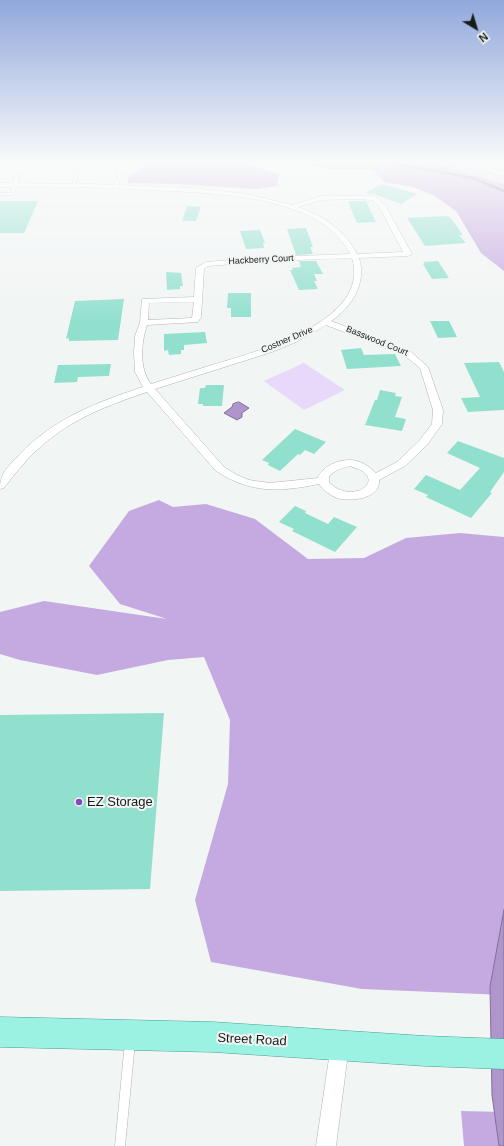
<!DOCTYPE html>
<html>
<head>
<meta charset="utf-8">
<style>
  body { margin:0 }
  #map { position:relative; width:504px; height:1146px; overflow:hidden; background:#f1f5f4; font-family:Helvetica,sans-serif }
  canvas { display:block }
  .north { position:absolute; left:456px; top:8px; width:40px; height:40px; -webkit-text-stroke:3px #f1f5f4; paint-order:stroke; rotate:142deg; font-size:11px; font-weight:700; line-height:16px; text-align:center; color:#191a1a }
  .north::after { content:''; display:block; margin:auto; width:14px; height:18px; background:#191a1a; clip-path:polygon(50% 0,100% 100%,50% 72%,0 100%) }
</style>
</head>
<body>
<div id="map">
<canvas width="504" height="1146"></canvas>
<div class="north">N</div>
</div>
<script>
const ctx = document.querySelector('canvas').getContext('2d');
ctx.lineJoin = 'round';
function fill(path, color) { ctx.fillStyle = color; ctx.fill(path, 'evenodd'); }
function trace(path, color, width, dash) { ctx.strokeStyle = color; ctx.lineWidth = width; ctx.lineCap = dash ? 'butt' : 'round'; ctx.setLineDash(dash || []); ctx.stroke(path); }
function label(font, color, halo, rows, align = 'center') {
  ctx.font = font + ' Helvetica,sans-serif'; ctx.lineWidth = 4; ctx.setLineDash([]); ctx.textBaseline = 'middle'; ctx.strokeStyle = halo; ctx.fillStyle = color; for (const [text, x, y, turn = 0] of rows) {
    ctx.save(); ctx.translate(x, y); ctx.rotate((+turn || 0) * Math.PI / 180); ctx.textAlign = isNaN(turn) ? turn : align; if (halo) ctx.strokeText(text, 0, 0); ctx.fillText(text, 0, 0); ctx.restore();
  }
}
fill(new Path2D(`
  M434,163H504V184L461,170Z`), '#ddebe7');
fill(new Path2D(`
  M434,163H454L504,178V184Z
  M304,363L345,390L304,410L264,381Z`), '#e8d8fa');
fill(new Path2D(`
  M146,163H246L279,174L277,186L257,189L178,184L128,183V178Z
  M300,163H434L504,184V271L481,253L456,211L435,196L413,187L384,182L373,170H336Z
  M159,500L173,507L206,504L255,519L308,559L364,558L406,538L460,533L504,537V995L362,989L211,962L195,900L228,784L230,720L204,657L168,660L97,675L20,660L0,654V612L44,601L167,619L120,604L89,566L129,511Z
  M461,1111L504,1112V1146H464Z`), '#c5aae1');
const water = new Path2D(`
  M239,402L249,408L242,413V417L237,420L224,413L232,407L233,404Z
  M504,910V1146H499L492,1095L490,987Z`);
fill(water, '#af95cb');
trace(water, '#827096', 1);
trace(new Path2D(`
  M391,163L473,178L504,191`), '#827096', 2.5);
fill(new Path2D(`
  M381,184L397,188L417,194L401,204L374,194L365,193Z
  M0,201H38L24,233H0Z
  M351,201H366L376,222L357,223L348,202Z
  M187,206L201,207L196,221H182Z
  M445,216L450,217L463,235H459L466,243L425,246L407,218Z
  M306,228L313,247H310L313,254L296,255L287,229Z
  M260,230L265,243H263L264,248L246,249L240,231Z
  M299,261H316L323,274H314L317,281H314L318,289L299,290L290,270H293L292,268L301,267Z
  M438,261L449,278L432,279L423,264H425L423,262Z
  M166,272L181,273L183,286H180V289L167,290Z
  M228,293H251V317H231V308H227Z
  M124,299L118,340L69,341V338L66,339L75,301Z
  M430,321H449L457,337L438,338Z
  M205,332L207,343L184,345V350H181V354L169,355L168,350L164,351V334Z
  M361,348L364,355L395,354L401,366L347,369L341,350Z
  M499,362L504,372V410L468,412L461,398L480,397L464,363Z
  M111,364L109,376L78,377L77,382L54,383L58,365Z
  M206,385H224L222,406H203V404H198L200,388H205Z
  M380,390L396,393L395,396L402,397L395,417L406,419L402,431L365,425L375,400H377Z
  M295,429L326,442L314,454L305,450L300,455L298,454L280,471L268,465L269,463L262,460Z
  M458,441L504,458V472L490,492L492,493L471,518L426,497L428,495L414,489L426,475L460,490L480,468L447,453Z
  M295,506L306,511L305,513L328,524L334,517L357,527L335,552L292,531L294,529L279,522Z
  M164,713L150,889L0,891V715Z`), '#91e0ce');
const service = new Path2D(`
  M12,163H14L11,172L19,177L14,194L12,195H0V193H11L15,177L7,172Z
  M79,163H81L75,185L72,186Z
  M94,163H110L109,164H95Z
  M117,163H119L120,173L121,175L139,163H142L121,178L117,186L115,187L113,186L118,177L116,173Z
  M130,1037L133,1039L135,1042L125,1146H115L125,1042L127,1039Z`);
const minor = new Path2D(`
  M464,163H472L504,172V176Z
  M0,183L91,184L193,188L247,194L292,205L321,196H374L385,205L412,254L408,256L359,258C367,283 352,307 331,321L410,351L428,367L443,410L442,424L427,445L405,466L379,480C381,499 350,502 337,498C330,495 324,491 319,484C279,492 252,494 216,471L147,392C82,414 46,431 4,488L0,489C0,473 8,467 19,455C53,419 97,402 143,387L135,372L134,352L135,336L140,323L142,299L194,297L196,268L206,262L272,257L350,254C321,192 203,193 145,190C97,187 48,186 0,187ZM358,199L372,200L379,206L403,252L357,254C346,231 322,215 298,207L321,200ZM352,258C372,322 255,352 212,365C192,371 171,378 151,384C139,369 141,343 147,325L198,322L201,317L204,269L208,266L272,261ZM194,302L192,318L148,320L149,303ZM326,325L404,355L420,368L433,410L432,424L419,441L397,462L376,473C370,467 360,460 350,460C338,460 322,466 318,478L270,483L249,480L237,475L224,467L155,389L272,352L296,342ZM350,466C354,468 359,469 362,471C383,484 349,504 329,482V476L337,470Z
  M340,1036L347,1038L349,1045L336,1146H316L331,1045L333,1038Z`);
const primary = new Path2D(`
  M0,1017L213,1022L425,1036L504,1039V1069L425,1066L213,1052L0,1047Z`);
trace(service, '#afb4b2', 1);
trace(minor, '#afb4b2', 1);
trace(primary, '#43a18f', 1);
fill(service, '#fff');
fill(minor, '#fff');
fill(primary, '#9cf2e2');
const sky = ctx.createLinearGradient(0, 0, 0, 323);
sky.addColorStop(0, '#91a8dc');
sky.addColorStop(0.5, '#f9fafa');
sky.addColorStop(1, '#f9fafa00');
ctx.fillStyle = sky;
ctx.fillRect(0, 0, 504, 323);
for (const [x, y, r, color] of [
  [79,802,4,"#8848bd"]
]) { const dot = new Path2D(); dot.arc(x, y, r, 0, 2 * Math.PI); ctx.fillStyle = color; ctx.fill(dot); trace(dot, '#f1f5f4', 1.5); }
label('9px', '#191a1a', '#f1f5f4', [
  ["Hackberry Court",261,260,-3],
  ["Costner Drive",287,340,-23],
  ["Basswood Court",377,341,22]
]);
label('13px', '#191a1a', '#f1f5f4', [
  ["EZ Storage",87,802]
], 'left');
label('13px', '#191a1a', '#f1f5f4', [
  ["Street Road",252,1040,3]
]);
</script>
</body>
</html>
